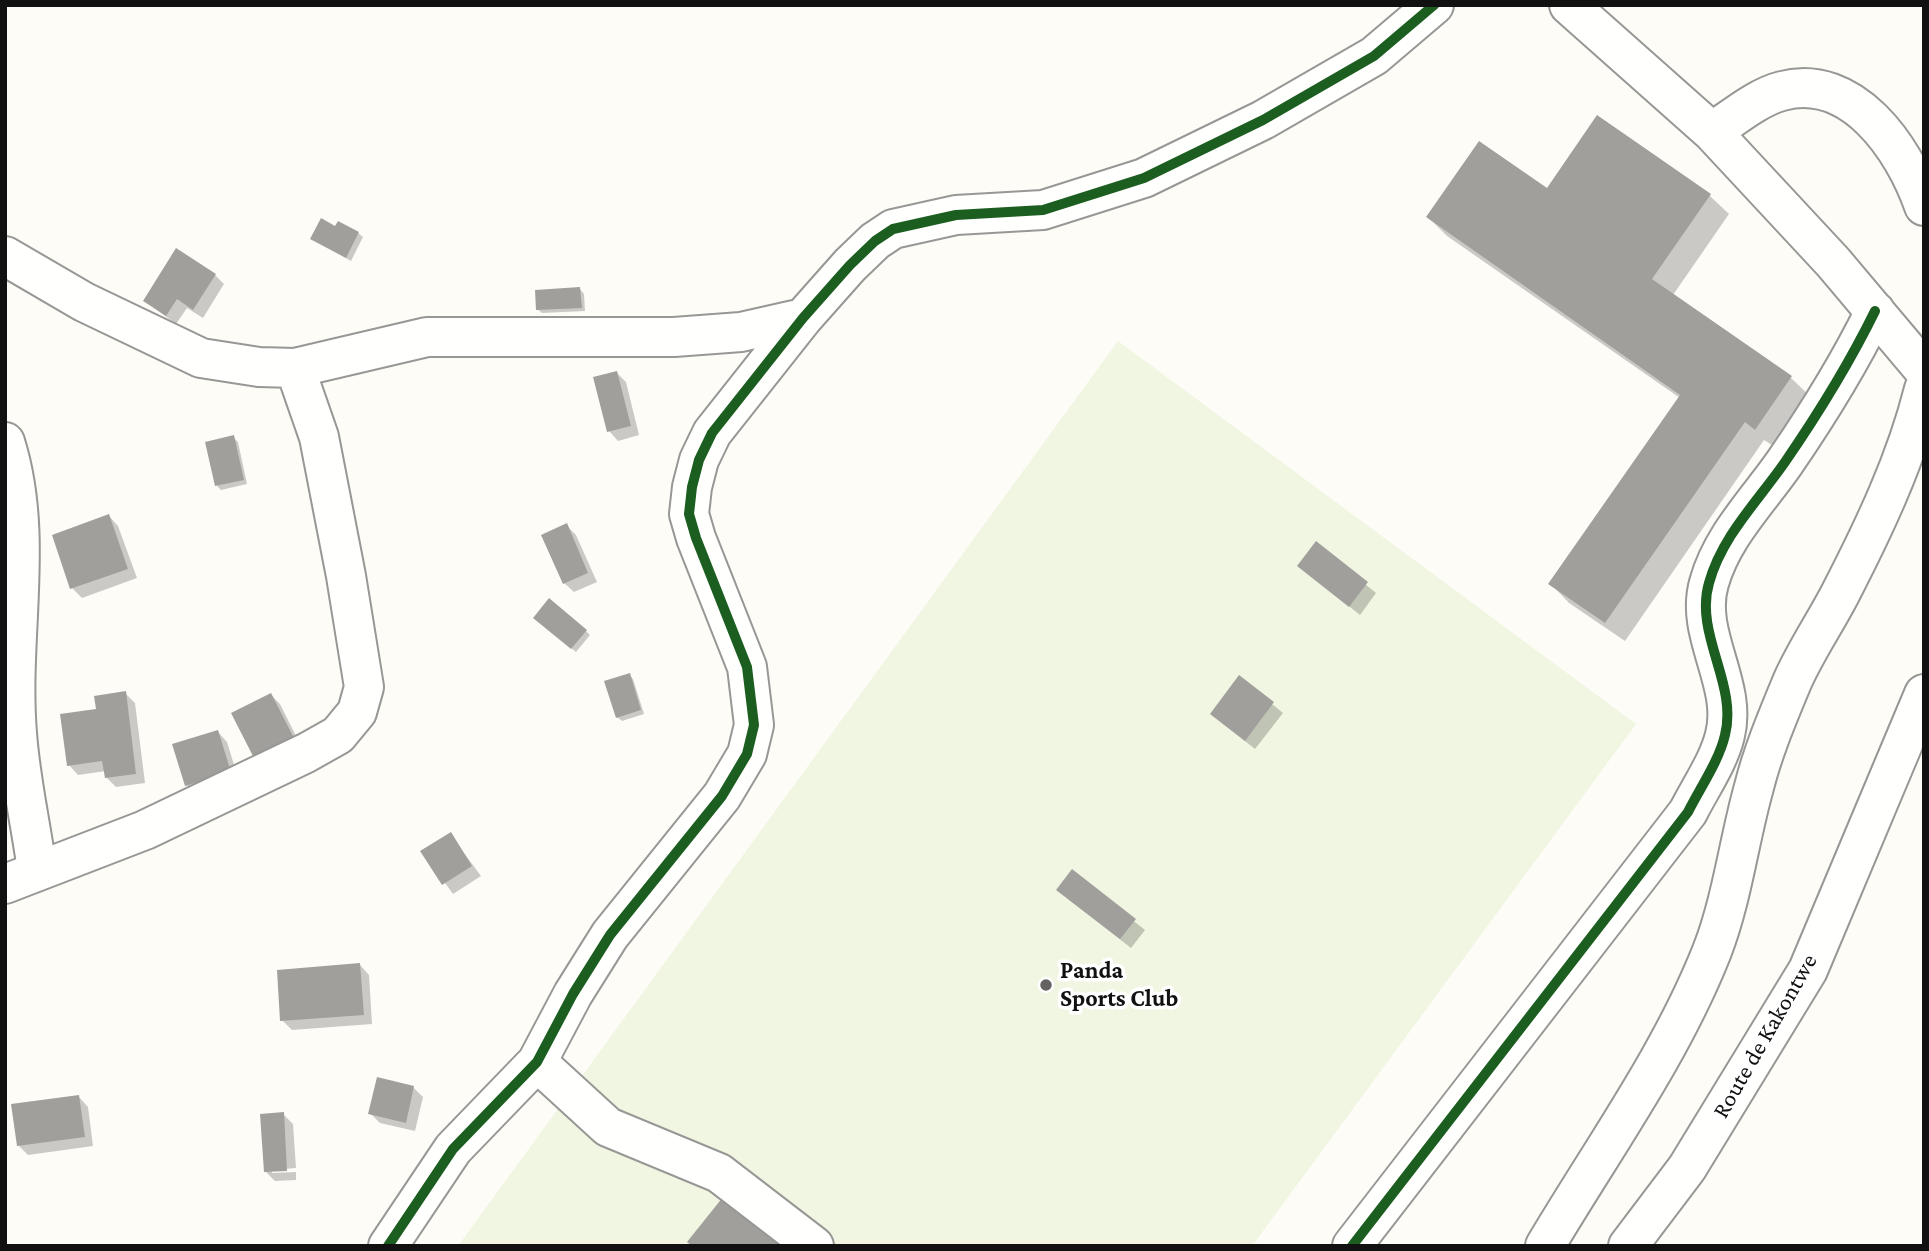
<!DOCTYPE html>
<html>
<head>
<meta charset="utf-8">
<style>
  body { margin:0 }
  #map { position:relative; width:1929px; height:1251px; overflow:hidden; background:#fdfcf7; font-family:"Crimson Pro",serif }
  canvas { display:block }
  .frame { position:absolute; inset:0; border:7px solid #111; pointer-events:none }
</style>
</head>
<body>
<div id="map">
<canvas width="1929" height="1251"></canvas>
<div class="frame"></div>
</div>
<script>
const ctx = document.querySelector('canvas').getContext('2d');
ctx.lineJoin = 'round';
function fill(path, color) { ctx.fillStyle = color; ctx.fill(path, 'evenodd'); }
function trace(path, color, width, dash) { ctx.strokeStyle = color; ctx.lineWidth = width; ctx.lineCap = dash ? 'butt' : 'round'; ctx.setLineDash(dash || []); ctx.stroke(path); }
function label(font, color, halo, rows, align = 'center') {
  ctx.font = font + ' "Crimson Pro",serif'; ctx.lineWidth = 7; ctx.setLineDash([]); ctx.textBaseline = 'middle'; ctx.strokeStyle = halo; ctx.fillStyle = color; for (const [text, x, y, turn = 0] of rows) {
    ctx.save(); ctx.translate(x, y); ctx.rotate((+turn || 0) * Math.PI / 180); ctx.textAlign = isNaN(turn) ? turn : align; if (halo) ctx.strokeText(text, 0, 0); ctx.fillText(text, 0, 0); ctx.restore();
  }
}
fill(new Path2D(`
  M1118,341L1636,724L1252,1246H458Z`), '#f0f6e1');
fill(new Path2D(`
  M1598,118L1710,196L1729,214L1673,295L1791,378L1810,396L1775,447L1764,440L1625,641L1569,603L1551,584L1680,398L1447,236L1428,217L1547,191Z
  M336,228L358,233L363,237L351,261L313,239Z
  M215,275L224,284L203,318L187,308L176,324L145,301Z
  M580,289L584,294L585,311L542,313L537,309Z
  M616,372L626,382L639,435L618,441L609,431Z
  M233,437L238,442L247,484L221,490L217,486Z
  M109,516L118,526L137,578L82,598L72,588L54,536Z
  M566,525L576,535L597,582L574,592L564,583Z
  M1316,544L1376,593L1360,615L1299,566Z
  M539,622L586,631L590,635L576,652Z
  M629,675L633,679L644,714L622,721L617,717Z
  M1240,678L1283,713L1255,749L1222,723Z
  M125,693L135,703L145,783L116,787L106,777V771L78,775L69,765L98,710Z
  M271,695L280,704L304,752L267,771Z
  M218,732L227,742L239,781L196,794L186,785Z
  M450,834L481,876L453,894L422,852Z
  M1072,872L1145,930L1131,948L1068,899Z
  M360,965L369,975L372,1024L292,1030L282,1020Z
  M413,1087L423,1097L415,1131L380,1123L370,1113Z
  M79,1097L88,1107L93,1146L28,1155L18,1145Z
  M283,1114L293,1124L296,1168L272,1170V1173L296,1172V1180L275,1181L265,1171Z`), '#0003');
fill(new Path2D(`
  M1597,115L1711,194L1652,279L1792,376L1755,430L1745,422L1605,623L1548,584L1680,395L1426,217L1479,141L1547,188Z
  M321,218L335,226L338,221L359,232L346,258L310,239Z
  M176,248L216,274L193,310L177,299L166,316L143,301Z
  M580,287L582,308L536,310L535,290Z
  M617,371L631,426L607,432L593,377Z
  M234,435L244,480L215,486L205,442Z
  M109,514L128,569L70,589L52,535Z
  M567,523L588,573L563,584L541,535Z
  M1316,541L1368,582L1349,607L1297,566Z
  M549,598L587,630L571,649L533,618Z
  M630,673L641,710L616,718L604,681Z
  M1239,675L1274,702L1245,741L1210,714Z
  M126,691L136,774L105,778L102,761L67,766L60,714L96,709L94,696Z
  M271,693L296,742L256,762L231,713Z
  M218,730L231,772L185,786L172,744Z
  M451,832L472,866L442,885L420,851Z
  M1072,869L1136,919L1120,939L1056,890Z
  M360,963L364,1015L280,1021L277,970Z
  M377,1077L414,1086L406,1123L368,1114Z
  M79,1095L85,1137L17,1146L11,1104Z
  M284,1112L287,1171L264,1172L260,1114Z
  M723,1197L785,1246H692L687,1242Z`), '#a19f9c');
const minor = new Path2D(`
  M1569,5L1712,132L1833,262L1924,370
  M1712,132C1733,118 1758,97 1782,91C1852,72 1904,148 1924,206
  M5,256L84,302L201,358L259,367L295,368L427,337H674L741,332L803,318
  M5,442C35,536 9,636 17,733C20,778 31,825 37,870
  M5,884L145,830L306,753L338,735L357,712L364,687L346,576L319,437L295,368
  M537,1062L608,1127L719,1173L814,1246
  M388,1246L453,1149L537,1062L573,994L610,935L722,796L747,754L754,725L747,667L696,538L689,514L692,487L699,460L712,433L803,318L850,265L875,241L893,229L956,215L1043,210L1144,178L1263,120L1374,56L1434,5
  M1352,1246L1688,812C1700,788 1719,761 1725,735C1738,684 1694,634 1709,583C1722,536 1758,501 1785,462C1818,414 1849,364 1875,311
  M1545,1246C1602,1150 1671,1055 1712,951C1732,900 1739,840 1754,787C1763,751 1778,716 1792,682C1805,652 1825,623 1840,594C1874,528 1906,461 1924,389
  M1628,1246L1687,1168L1808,970L1924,694`);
trace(minor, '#979795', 42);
trace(minor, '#fffffe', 38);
trace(new Path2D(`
  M388,1246L453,1149L537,1062L573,994L610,935L722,796L747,754L754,725L747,667L696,538L689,514L692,487L699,460L712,433L803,318L850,265L875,241L893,229L956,215L1043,210L1144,178L1263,120L1374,56L1434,5
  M1352,1246L1688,812C1700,788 1719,761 1725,735C1738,684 1694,634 1709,583C1722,536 1758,501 1785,462C1818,414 1849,364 1875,311`), '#1b5e20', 10);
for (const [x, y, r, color] of [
  [1046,985,7,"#646362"]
]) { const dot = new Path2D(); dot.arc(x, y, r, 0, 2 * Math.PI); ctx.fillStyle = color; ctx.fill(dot); trace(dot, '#fff', 2.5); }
label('bold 24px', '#111', '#fff', [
  ["Panda",1060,971],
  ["Sports Club",1060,999]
], 'left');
label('24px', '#111', '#fff', [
  ["Route de Kakontwe",1765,1036,-60]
]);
</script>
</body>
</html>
